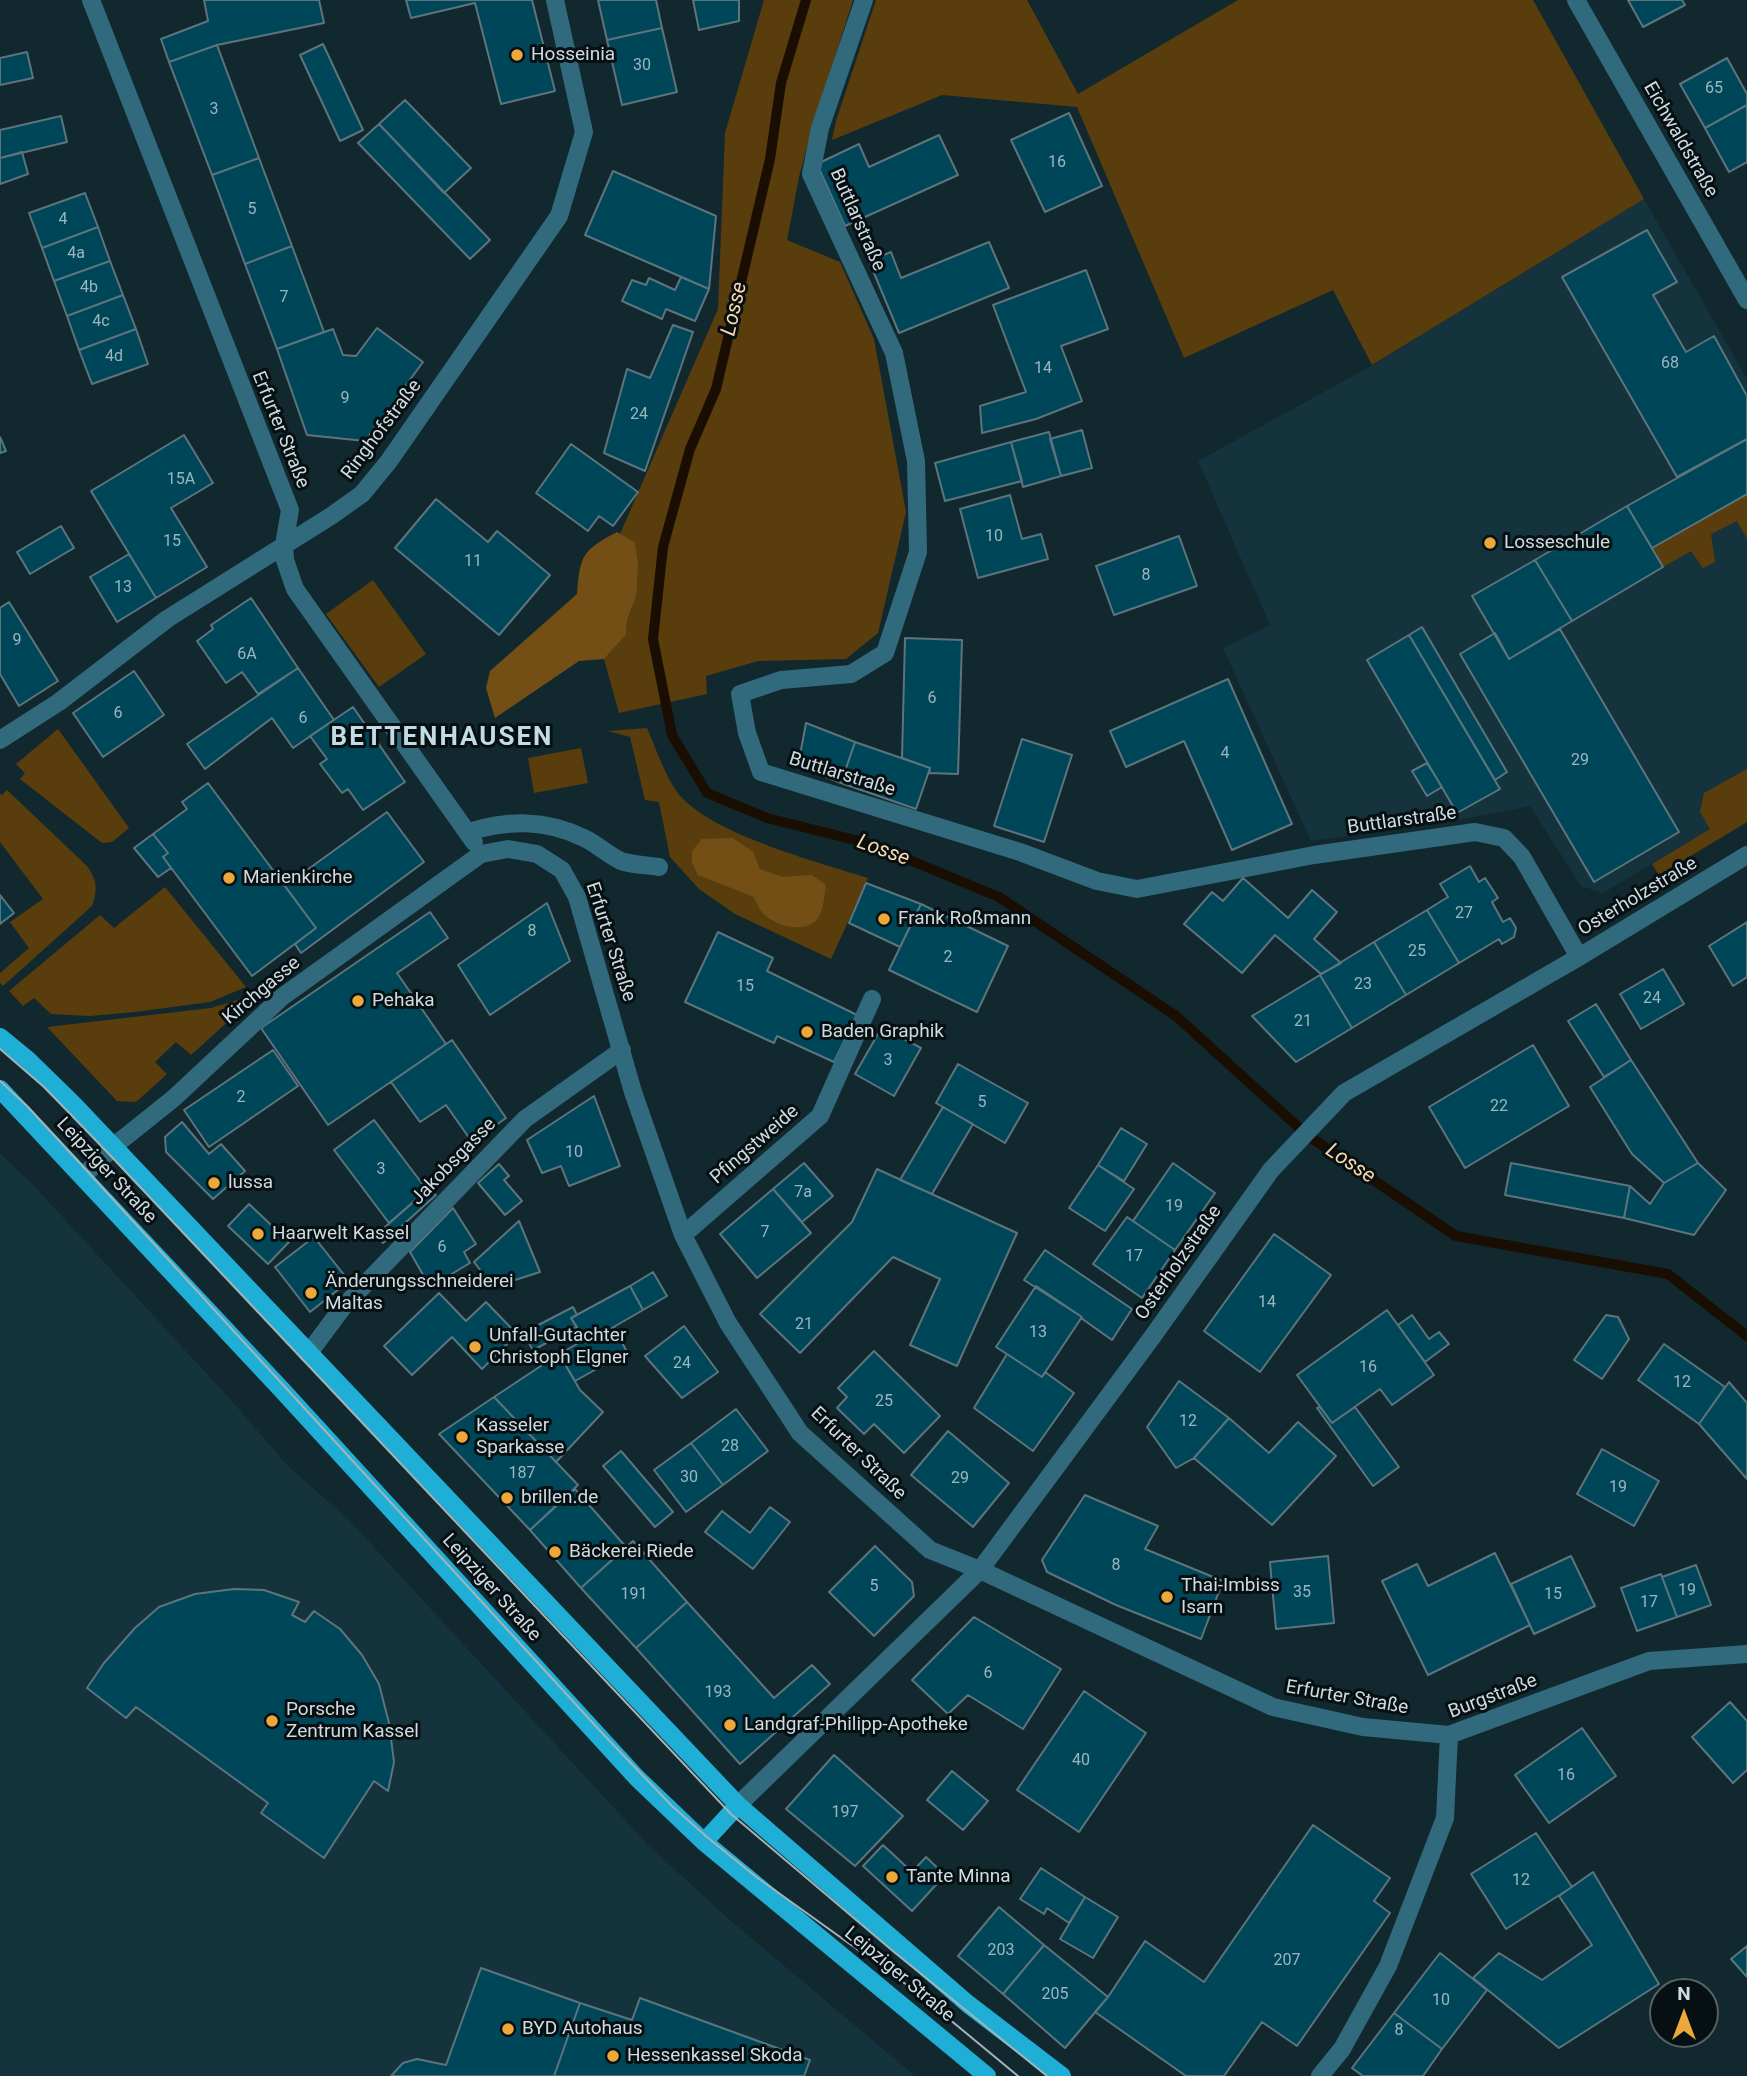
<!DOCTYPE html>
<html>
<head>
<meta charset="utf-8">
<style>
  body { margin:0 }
  #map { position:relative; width:1747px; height:2076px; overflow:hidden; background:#12282f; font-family:Roboto,sans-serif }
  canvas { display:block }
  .north { position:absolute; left:1649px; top:1978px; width:70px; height:70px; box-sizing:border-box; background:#060f12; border:2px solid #566164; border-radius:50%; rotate:0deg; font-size:19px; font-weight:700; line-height:28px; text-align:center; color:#cfdbe0 }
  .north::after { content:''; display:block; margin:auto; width:24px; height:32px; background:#eda83c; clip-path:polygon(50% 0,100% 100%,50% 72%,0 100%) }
</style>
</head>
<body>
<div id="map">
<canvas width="1747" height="2076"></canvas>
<div class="north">N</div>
</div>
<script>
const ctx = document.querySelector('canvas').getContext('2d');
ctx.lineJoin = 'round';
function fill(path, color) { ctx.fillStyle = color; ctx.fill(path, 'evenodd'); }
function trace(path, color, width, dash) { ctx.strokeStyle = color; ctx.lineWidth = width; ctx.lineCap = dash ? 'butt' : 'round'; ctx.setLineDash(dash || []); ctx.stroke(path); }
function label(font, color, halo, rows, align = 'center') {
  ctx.font = font + ' Roboto,sans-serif'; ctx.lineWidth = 6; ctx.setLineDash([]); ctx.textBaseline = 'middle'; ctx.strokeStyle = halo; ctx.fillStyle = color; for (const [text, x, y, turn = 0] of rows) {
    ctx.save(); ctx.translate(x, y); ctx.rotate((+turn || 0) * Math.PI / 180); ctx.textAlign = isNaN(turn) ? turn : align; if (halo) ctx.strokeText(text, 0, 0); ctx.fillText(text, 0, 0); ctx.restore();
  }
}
fill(new Path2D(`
  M1644,199L1747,379V807L1603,893L1581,886L1530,806L1464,819L1311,841L1223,648L1270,625L1198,461L1373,365Z
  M0,1153L36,1188L232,1401L287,1465L349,1520L649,1846L731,1921L915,2076H0Z`), '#15333d');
fill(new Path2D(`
  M764,0H853L812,129L799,177L787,240L840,262L874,339L906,512L878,633L846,659L758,661L706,676L707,694L619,713L604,659L626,635L627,620L636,597L635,542L620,534L718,309L725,133Z
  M876,0H1027L1078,94L1238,0H1533L1644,199L1372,365L1333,290L1184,358L1077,107L942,95L832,140L836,121Z
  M1747,494V539L1737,521L1711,534L1715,562L1703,568L1691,551L1663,567L1652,548Z
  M373,580L426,654L379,687L326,614Z
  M647,728C656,749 664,773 677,792C709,834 818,862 868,878L831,959L735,914L699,889L670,857L659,802L645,800L630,737L608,731Z
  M58,729L129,828L112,842L102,843L20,779L25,773L16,764Z
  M581,748L588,783L534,793L528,758Z
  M1747,769V822L1659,875L1652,864L1710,829L1700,812L1704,793Z
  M7,790L87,866C97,880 98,889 92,906L3,986L0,983V973L29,948L10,922L43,899L0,842V794L2,795Z
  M165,887L246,987L210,1002L135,1012L90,1016L51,1014L34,998L23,1006L9,991L100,915L114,928Z
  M251,996L253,999L191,1055L176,1042L155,1062L167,1074L136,1102L117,1101L47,1027L211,1008Z`), '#5a3d0d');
fill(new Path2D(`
  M617,532L635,542L638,565L636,597L627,620L626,635L604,659L579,661L495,718L486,688L490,671L577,594C580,556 582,550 617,532Z
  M733,838L753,852L760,869L782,877L812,875L826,885C824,896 824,909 818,918C806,935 773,926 762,912C759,908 756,902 754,897L698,875L692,863V851L702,839Z`), '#744f15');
trace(new Path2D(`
  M806,0L781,83L770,159L716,389L690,449L663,547L653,639L672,735L707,793L767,818L871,844L999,897L1176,1016L1307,1135L1456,1236L1668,1274L1747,1336`), '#190e01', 10);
const building = new Path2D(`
  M204,0H319L324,23L217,45L169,62L161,39L208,21Z
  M406,0H532L555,91L501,104L475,3L411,18Z
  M598,0H656L662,28L607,40Z
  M693,0H739V21L699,30Z
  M1628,0H1682L1685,5L1643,27Z
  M662,28L677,92L622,105L607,40Z
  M323,44L363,130L340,141L300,55Z
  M217,45L259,158L212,175L169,62Z
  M27,52L33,78L0,85V58Z
  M1727,58L1747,94V105L1705,128L1680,84Z
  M405,100L471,168L444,193L379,124Z
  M1747,105V162L1729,172L1705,128Z
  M1069,113L1102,186L1045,212L1011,140Z
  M61,116L67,142L0,158V130Z
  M379,124L490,240L470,259L358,143Z
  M939,135L958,175L845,226L817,164L859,144L869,167Z
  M22,152L28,174L0,184V158Z
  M259,158L292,246L245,264L212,175Z
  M613,171L716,216L709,289L585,235Z
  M85,193L98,227L42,248L29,213Z
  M98,227L110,261L54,281L42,248Z
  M1647,230L1677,282L1653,295L1686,352L1714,336L1747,396V439L1677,477L1562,277Z
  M989,242L1009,288L899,333L869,261L891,252L901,278Z
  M292,246L324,332L277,349L245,264Z
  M110,261L123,295L67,316L54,281Z
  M1086,270L1108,329L1061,346L1082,401L1036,419L982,433L980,406L1026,392L993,305Z
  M681,277L709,289L695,321L666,309L662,319L622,301L632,280L646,285L649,278L675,290Z
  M123,295L136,329L79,350L67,316Z
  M673,325L693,332L645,471L604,453L627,369L650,378Z
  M377,328L423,362L365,441L307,435L277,349L333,329L343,355L356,356Z
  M136,329L148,364L92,384L79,350Z
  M1082,430L1092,468L1061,476L1050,439Z
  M1049,432L1061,476L1023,487L1011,442Z
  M184,435L213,483L171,508L207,567L156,598L91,491Z
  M0,437L6,451L0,453Z
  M1747,439V494L1652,548L1627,506Z
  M1011,442L1022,481L945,501L935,463Z
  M571,444L638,492L613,526L599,516L588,531L536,493Z
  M1010,495L1022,539L1041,534L1048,559L978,578L960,509Z
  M436,499L488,542L497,531L550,575L499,635L395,548Z
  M1627,506L1663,567L1572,621L1535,560Z
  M61,526L74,548L30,574L17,552Z
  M1179,536L1197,586L1114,615L1096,566Z
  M129,554L156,598L117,622L90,577Z
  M1535,560L1572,621L1509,659L1472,596Z
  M251,598L298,668L258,694L242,672L226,683L197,641L213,629L211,625Z
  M9,602L58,681L19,706L0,674V608Z
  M1422,627L1507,772L1495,780L1409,635Z
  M1560,629L1679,832L1594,882L1460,654L1495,633L1509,659Z
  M1409,635L1500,789L1457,813L1367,660Z
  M905,638L962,640L958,774L929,773L930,768L902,758Z
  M298,668L334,720L293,748L272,718L205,769L187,744Z
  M134,671L164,715L103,757L73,713Z
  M1228,679L1292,824L1232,850L1184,741L1126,767L1110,731Z
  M353,707L405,782L363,810L348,789L342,793L320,764L327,759L310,736Z
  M806,723L855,742L841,783L798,766Z
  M1022,739L1072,755L1044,842L994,826Z
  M855,742L930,768L916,809L841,783Z
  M1427,763L1442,787L1427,796L1412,771Z
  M208,783L316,928L252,976L163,857L168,853L153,834L187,809L182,802Z
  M387,812L424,862L301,953L295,944L316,928L285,886Z
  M153,834L168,853L163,857L171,868L158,877L134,848Z
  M1470,866L1479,882L1485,878L1498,898L1492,902L1503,922L1510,918L1516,928L1514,937L1502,944L1499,939L1459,963L1427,910L1448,897L1440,884Z
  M1243,878L1288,918L1312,890L1337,912L1314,939L1341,963L1321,974L1275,935L1242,973L1184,924L1212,892L1223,901Z
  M866,883L921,904L900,947L849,923Z
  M0,895L14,913L0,924Z
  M547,903L570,961L490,1015L458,965Z
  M921,904L1008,946L977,1012L889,970Z
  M1427,910L1459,963L1406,995L1374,942Z
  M430,912L448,938L397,973L446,1044L328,1125L261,1028Z
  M1747,922V977L1733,986L1709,946Z
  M718,932L773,958L767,971L857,1015L834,1062L777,1036L774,1043L685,1002Z
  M1374,942L1406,995L1352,1028L1320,975Z
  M1663,969L1684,1004L1641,1029L1620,994Z
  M1320,975L1352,1028L1296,1062L1252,1016Z
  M1596,1004L1631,1060L1604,1077L1568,1021Z
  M882,1027L921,1048L894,1096L855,1074Z
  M452,1040L506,1118L472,1142L446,1105L420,1122L391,1082Z
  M1533,1045L1569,1106L1465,1168L1429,1107Z
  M273,1050L298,1086L209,1147L184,1110Z
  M1631,1060L1698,1163L1664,1183L1632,1154L1590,1087Z
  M958,1064L1028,1103L1005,1143L936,1103Z
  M594,1096L620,1166L569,1186L561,1166L542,1173L527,1140Z
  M943,1107L973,1124L932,1194L900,1180Z
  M374,1120L427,1190L389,1223L334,1150Z
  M182,1122L209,1154L221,1144L245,1171L213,1199L166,1152L165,1137Z
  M1121,1128L1147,1144L1124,1181L1098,1165Z
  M804,1163L833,1196L802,1222L773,1189Z
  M1173,1163L1215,1193L1175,1250L1133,1221Z
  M1511,1163L1630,1186L1624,1218L1505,1195Z
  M1698,1163L1726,1190L1694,1235L1624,1218L1630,1186L1650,1204L1664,1183Z
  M499,1164L509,1176L504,1180L522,1201L505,1215L478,1183Z
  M1098,1165L1134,1189L1105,1231L1069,1208Z
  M877,1169L1017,1233L957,1366L910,1345L940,1279L893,1257L800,1353L760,1314L852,1222Z
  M773,1189L811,1233L757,1278L720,1234Z
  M427,1190L436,1195L383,1243L376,1235Z
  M249,1204L289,1242L268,1264L228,1226Z
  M453,1208L476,1244L464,1252L470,1263L430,1287L410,1252Z
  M1127,1217L1175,1250L1142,1298L1093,1264Z
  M519,1221L540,1272L493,1287L474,1262Z
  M1274,1234L1331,1275L1260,1372L1204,1331Z
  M314,1237L349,1281L310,1312L275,1267Z
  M1045,1250L1132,1309L1112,1340L1081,1318L1082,1317L1024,1280Z
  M653,1272L667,1296L643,1310L630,1286Z
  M630,1286L643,1310L586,1343L571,1318Z
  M1036,1286L1082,1317L1042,1377L996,1347Z
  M439,1293L466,1321L486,1302L517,1334L482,1369L452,1337L412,1375L384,1346Z
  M573,1307L577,1315L571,1318L577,1327L533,1350L523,1333Z
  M1387,1310L1434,1375L1392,1405L1380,1389L1332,1423L1297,1375Z
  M1412,1315L1429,1339L1439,1332L1449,1344L1425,1362L1398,1325Z
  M1606,1315L1618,1317L1629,1339L1602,1379L1574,1360Z
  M684,1326L718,1372L682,1398L645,1356Z
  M614,1327L627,1352L575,1381L559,1354L584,1340L586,1343Z
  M1664,1344L1725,1387L1699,1424L1638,1380Z
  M874,1351L940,1416L904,1453L874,1424L864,1434L837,1408L847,1397L838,1388Z
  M559,1354L580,1390L603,1412L556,1462L494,1397Z
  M1007,1354L1042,1377L1045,1372L1074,1393L1033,1451L974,1408Z
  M1179,1381L1229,1418L1194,1458L1176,1468L1147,1427Z
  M1729,1382L1747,1403V1479L1699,1424Z
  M494,1397L578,1485L530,1530L439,1434Z
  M1320,1407L1332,1423L1355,1407L1399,1467L1373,1486L1317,1408Z
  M736,1409L768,1451L723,1485L691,1443Z
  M1229,1418L1269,1453L1298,1422L1336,1456L1272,1525L1194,1458Z
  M948,1431L1009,1483L973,1527L911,1475Z
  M691,1443L723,1485L686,1512L654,1470Z
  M1602,1449L1659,1481L1634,1526L1577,1494Z
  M621,1451L673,1512L655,1527L603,1466Z
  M575,1489L626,1547L581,1588L530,1530Z
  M1085,1495L1158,1526L1145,1549L1223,1581L1201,1639L1116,1605L1047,1572L1042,1560Z
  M770,1507L790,1522L753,1569L705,1532L722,1511L750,1533Z
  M633,1541L687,1602L636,1648L581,1588Z
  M875,1546L912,1582L914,1596L874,1636L829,1592Z
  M1495,1553L1530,1625L1428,1675L1382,1581L1417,1564L1428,1586Z
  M1328,1556L1334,1623L1276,1629L1270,1562Z
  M1571,1556L1595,1606L1534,1634L1511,1584Z
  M1696,1565L1711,1605L1677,1617L1662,1577Z
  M1661,1574L1677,1617L1637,1631L1621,1588Z
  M234,1589L264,1590L299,1602L292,1615L305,1622L314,1611L340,1629L362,1655L379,1684L389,1723L394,1762L388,1791L374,1781L324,1858L261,1813L268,1803L136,1707L126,1718L87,1688L104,1663L135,1628L159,1607L195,1594Z
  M687,1602L774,1698L812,1665L830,1684L740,1764L636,1648Z
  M974,1617L1061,1669L1023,1729L968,1695L948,1714L912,1680Z
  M1084,1691L1146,1733L1079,1832L1017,1790Z
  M1730,1702L1747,1721V1770L1733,1783L1692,1737Z
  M1582,1728L1616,1776L1549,1823L1515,1775Z
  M834,1755L903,1816L855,1866L786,1809Z
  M952,1771L988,1801L963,1830L927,1800Z
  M1313,1825L1390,1878L1374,1901L1390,1913L1297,2046L1262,2022L1224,2076H1186L1095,2012L1108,1997L1145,1941L1204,1982Z
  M1536,1833L1572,1887L1506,1929L1471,1874Z
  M883,1845L912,1872L926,1857L945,1875L912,1911L863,1866Z
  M1041,1868L1085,1897L1069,1923L1047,1908L1044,1914L1020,1899Z
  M1593,1872L1659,1984L1559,2048L1473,1978L1499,1953L1542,1980L1592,1945L1559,1896Z
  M1085,1897L1118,1917L1093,1958L1060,1939Z
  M999,1907L1044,1945L1003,1994L958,1956Z
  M1044,1945L1108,1997L1065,2048L1003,1994Z
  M1747,1946V1977L1731,1959Z
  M1440,1953L1487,1990L1442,2049L1394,2013Z
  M481,1968L580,2003L554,2076H391L403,2063L417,2059L446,2065Z
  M640,1998L810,2060L804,2076H554L580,2003L632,2020Z
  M1394,2013L1442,2049L1423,2076H1363L1352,2068Z`);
fill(building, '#004659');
trace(building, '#5d747d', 2);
trace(new Path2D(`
  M285,560L295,589L474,842
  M468,832C508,820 545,819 584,838C597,844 608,855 621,861C632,865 647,865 659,867`), '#326a7d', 18);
trace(new Path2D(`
  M91,0L290,510L284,545L285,560
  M864,0L820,128L811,174L894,353L916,461L918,552L885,653L851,674L781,680L740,694L747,733L761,772L1020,852L1097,881L1137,889L1314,855L1475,832L1504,838L1522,857L1579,957
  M1576,0L1747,300
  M0,740L59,702L167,619L331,516L362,494L389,461L559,216L584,132L555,0
  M83,1176L119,1142L174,1098L282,997L481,854L508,849L537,854L562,870L577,897L633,1092L683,1235L728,1323L800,1433L930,1550L980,1570L1273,1707L1363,1727L1449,1735L1649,1661L1747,1654
  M683,1235L820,1116L872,999
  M308,1354L343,1307L525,1119L622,1050
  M738,1805L980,1570L1153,1336L1271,1170L1344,1093L1579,957L1747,855
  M1320,2076L1342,2049L1388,1966L1445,1818L1449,1735`), '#326a7d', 18);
trace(new Path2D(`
  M0,1037L28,1060L74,1105L738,1805L968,2004L1062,2076
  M0,1089L282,1390L637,1778L704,1842L987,2076
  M704,1842L738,1805`), '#1fafd6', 18);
trace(new Path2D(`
  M0,1049L44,1087L108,1153L731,1814L894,1952L1047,2076
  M0,1081L27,1106L88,1172L603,1734L672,1806L707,1837L755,1876L914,1990L1018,2076`), '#a5b3b8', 2);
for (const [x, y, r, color] of [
  [517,55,7,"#eda83c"],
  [1490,543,7,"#eda83c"],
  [229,878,7,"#eda83c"],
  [884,919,7,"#eda83c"],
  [358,1001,7,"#eda83c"],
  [807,1032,7,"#eda83c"],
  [214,1183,7,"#eda83c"],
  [258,1234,7,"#eda83c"],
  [311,1293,7,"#eda83c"],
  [475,1347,7,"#eda83c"],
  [462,1437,7,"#eda83c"],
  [507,1498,7,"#eda83c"],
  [555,1552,7,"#eda83c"],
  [1167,1597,7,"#eda83c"],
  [272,1721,7,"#eda83c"],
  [730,1725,7,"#eda83c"],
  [892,1877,7,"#eda83c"],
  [508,2029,7,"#eda83c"],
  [613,2056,7,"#eda83c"]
]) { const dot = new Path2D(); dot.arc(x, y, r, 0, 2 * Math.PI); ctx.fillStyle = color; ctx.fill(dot); trace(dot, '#060f12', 2.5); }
label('16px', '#9bb6be', null, [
  ["30",642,66],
  ["65",1714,89],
  ["3",214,110],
  ["16",1057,163],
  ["5",252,210],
  ["4",63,220],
  ["4a",76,254],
  ["4b",89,288],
  ["7",284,298],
  ["4c",101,322],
  ["4d",114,357],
  ["68",1670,364],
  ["14",1043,369],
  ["9",345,399],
  ["24",639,415],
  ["15A",181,480],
  ["10",994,537],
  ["15",172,542],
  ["11",473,562],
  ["8",1146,576],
  ["13",123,588],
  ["9",17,641],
  ["6A",247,655],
  ["6",932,699],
  ["6",118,714],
  ["6",303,719],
  ["4",1225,754],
  ["29",1580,761],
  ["27",1464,914],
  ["8",532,932],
  ["25",1417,952],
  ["2",948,958],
  ["23",1363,985],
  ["15",745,987],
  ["24",1652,999],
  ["21",1303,1022],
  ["3",888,1061],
  ["2",241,1098],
  ["5",982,1103],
  ["22",1499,1107],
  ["10",574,1153],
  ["3",381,1170],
  ["7a",803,1193],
  ["19",1174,1207],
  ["7",765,1233],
  ["6",442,1248],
  ["17",1134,1257],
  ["14",1267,1303],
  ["21",804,1325],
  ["13",1038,1333],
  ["24",682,1364],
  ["16",1368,1368],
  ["12",1682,1383],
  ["25",884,1402],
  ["12",1188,1422],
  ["28",730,1447],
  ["187",522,1474],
  ["30",689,1478],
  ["29",960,1479],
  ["19",1618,1488],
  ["8",1116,1566],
  ["5",874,1587],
  ["19",1687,1591],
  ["35",1302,1593],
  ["191",634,1595],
  ["15",1553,1595],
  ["17",1649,1603],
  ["6",988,1674],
  ["193",718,1693],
  ["40",1081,1761],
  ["16",1566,1776],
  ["197",845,1813],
  ["12",1521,1881],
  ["203",1001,1951],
  ["207",1287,1961],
  ["205",1055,1995],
  ["10",1441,2001],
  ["8",1399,2031]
]);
label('19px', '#cfdbe0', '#060f12', [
  ["Hosseinia",531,55],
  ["Losseschule",1504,543],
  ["Marienkirche",243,878],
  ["Frank Roßmann",898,919],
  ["Pehaka",372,1001],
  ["Baden Graphik",821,1032],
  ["lussa",228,1183],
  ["Haarwelt Kassel",272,1234],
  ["Änderungsschneiderei",325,1282],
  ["Maltas",325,1304],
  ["Unfall-Gutachter",489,1336],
  ["Christoph Elgner",489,1358],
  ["Kasseler",476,1426],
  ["Sparkasse",476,1448],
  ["brillen.de",521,1498],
  ["Bäckerei Riede",569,1552],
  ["Thai-Imbiss",1181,1586],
  ["Isarn",1181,1608],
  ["Porsche",286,1710],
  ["Zentrum Kassel",286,1732],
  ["Landgraf-Philipp-Apotheke",744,1725],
  ["Tante Minna",906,1877],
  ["BYD Autohaus",522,2029],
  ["Hessenkassel Skoda",627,2056]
], 'left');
label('19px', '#cfdbe0', '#060f12', [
  ["Eichwaldstraße",1680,140,60],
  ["Buttlarstraße",857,220,66],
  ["Erfurter Straße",280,430,68],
  ["Ringhofstraße",382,430,-53],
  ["Buttlarstraße",842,775,17],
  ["Buttlarstraße",1402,821,-8],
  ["Osterholzstraße",1638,897,-31],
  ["Erfurter Straße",610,942,72],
  ["Kirchgasse",262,991,-40],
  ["Pfingstweide",755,1145,-41],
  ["Jakobsgasse",454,1162,-46],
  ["Leipziger Straße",106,1171,47],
  ["Osterholzstraße",1179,1263,-55],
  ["Erfurter Straße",858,1454,44],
  ["Leipziger Straße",491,1588,48],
  ["Burgstraße",1493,1697,-21],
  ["Erfurter Straße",1347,1698,10],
  ["Leipziger Straße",899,1975,40]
]);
label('italic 21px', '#fad8ab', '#060f12', [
  ["Losse",735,309,-77],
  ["Losse",883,851,20],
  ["Losse",1350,1164,34]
]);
ctx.letterSpacing = '2px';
label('bold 26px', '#c2dce5', '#060f12', [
  ["BETTENHAUSEN",442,738]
]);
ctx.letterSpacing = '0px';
</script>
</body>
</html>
